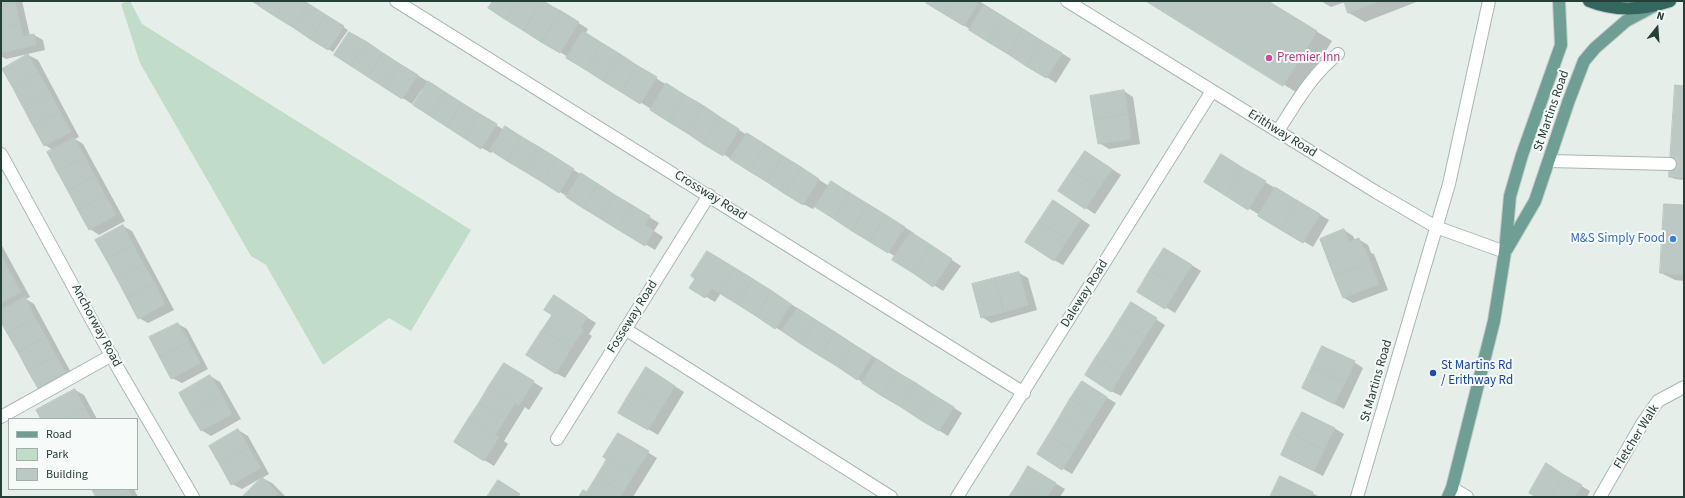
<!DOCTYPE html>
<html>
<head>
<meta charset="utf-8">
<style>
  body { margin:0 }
  #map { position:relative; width:1685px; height:498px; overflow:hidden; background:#e6eeea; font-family:"Source Sans 3",sans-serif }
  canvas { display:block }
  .frame { position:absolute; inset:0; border:2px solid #263e38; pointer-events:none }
  .legend { position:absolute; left:8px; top:418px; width:130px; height:72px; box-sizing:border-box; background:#f6faf8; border:1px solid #a3afab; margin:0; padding:5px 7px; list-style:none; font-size:12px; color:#263e38 }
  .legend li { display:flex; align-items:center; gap:8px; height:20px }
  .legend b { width:20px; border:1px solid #a3afab }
  .north { position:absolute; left:1637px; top:8px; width:40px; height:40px; -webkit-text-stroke:3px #f6faf8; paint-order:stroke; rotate:17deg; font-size:11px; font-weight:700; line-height:16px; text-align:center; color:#263e38 }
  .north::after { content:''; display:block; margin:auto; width:14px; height:18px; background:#263e38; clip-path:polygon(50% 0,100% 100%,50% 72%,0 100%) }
</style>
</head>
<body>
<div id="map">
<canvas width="1685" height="498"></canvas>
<div class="frame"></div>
<ul class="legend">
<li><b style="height:5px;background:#6f9f94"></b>Road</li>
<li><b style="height:11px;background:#c1dcc9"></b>Park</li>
<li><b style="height:11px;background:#bbc8c3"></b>Building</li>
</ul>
<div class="north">N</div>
</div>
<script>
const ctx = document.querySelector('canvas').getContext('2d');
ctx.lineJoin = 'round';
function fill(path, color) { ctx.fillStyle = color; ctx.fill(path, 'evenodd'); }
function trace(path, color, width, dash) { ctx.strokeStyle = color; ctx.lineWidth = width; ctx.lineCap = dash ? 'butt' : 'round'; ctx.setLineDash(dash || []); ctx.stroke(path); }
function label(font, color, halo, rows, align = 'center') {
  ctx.font = font + ' "Source Sans 3",sans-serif'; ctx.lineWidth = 4; ctx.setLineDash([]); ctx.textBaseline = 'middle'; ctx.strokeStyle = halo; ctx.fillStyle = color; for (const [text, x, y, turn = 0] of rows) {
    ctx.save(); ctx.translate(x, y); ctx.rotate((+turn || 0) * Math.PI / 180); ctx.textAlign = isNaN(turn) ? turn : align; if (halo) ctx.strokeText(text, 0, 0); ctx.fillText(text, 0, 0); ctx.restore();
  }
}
fill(new Path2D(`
  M127,1H130L142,24L471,230L411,331L389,318L323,365L266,265L251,256L140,63L121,4Z`), '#c1dcc9');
fill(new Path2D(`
  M1,1H22L30,36L34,35L43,40L45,50L6,59L1,56Z
  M251,1H303L348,30L333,52Z
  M494,1H544L588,29L585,34L829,186L841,188L914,233L913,234L961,266L943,291L894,260L896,257L815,206L813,209L803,204L560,52Z
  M925,1H979L1071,59L1056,83Z
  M1148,1H1268L1332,41L1299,94Z
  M1321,1H1419L1365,22L1349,13L1345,2L1331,7Z
  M359,38L504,130L514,133L659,223L654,231L663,237L655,250L493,151L491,153L482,148L414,105L424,90L422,89L412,104L335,55Z
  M28,55L38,60L79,137L75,139L83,144L125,221L99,235L90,229L53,150L45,145Z
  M1684,87V180L1675,179L1670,177Z
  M1124,91L1133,97L1140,144L1109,149L1099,143Z
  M1221,156L1329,220L1313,247L1205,182Z
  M1094,157L1121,175L1095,214L1059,191Z
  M1684,206V281L1675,280L1661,273Z
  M1063,207L1090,225L1063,265L1054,260Z
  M123,226L132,231L174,310L148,323L139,318Z
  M1344,230L1353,236L1355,240L1358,239L1368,245L1371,253L1374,254L1388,290L1353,303L1344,298Z
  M1,244L30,297L26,299L34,304L75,380L49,395L1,320Z
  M1174,254L1201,271L1175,313L1139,291Z
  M717,257L962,413L948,436L721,293L715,302L691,288Z
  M1019,273L1028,278L1037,310L991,323L982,317Z
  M563,302L596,323L589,334L592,336L565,378L556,373Z
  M1140,309L1165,325L1121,396L1111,391Z
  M178,324L187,329L208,369L182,383L172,378Z
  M1354,362L1363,368L1344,409L1303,388Z
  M504,364L543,388L529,410L525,407L504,441L508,444L494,466L455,442Z
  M655,374L684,392L658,435L620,412Z
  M210,376L220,382L241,419L211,436L201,430Z
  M1082,383L1116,403L1072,474L1038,454Z
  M75,390L84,395L97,419H42Z
  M1334,428L1344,434L1323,476L1282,455Z
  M238,430L248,436L269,474L262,478L272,483L286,497H244L261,478L242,489L232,484Z
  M618,434L657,458L633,497H580L587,494L609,459Z
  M1546,465L1590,491L1587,497H1538Z
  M1028,467L1065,489L1060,497H1010Z
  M1281,477L1312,493L1320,497H1271Z
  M93,489H134L138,497H98Z`), '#0003');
const building = new Path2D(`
  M1,1H15V2L1,6Z
  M262,1H286L276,17L259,6Z
  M286,1H304L309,4L294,28L276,17Z
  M493,1H518L506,20L488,8Z
  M518,1H542L524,31L506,20Z
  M542,1L561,11L541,42L524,31Z
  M927,1H952L944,14L926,3Z
  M952,1H979L964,26L944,14Z
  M1146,1H1268L1317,31L1283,86Z
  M1344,1H1380L1348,13Z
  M15,2L20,24L1,28V6Z
  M309,4L326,15L310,39L294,28Z
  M984,5L1004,17L988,42L969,30Z
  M561,11L579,22L560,53L541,42Z
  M326,15L344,26L328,50L310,39Z
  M1004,17L1023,29L1008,54L988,42Z
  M20,24L23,36L34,34L36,45L1,53V28Z
  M1023,29L1042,41L1026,66L1008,54Z
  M583,31L602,43L586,70L566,58Z
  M349,32L367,42L351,66L334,55Z
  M1042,41L1062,53L1046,78L1026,66Z
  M367,42L383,53L368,77L351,66Z
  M602,43L620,54L603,81L586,70Z
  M383,53L400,64L385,88L368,77Z
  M28,54L39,74L13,88L2,69Z
  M620,54L638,66L621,92L603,81Z
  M400,64L418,75L402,99L385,88Z
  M638,66L657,77L640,104L621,92Z
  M39,74L50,93L23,107L13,88Z
  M428,81L445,92L430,116L413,105Z
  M666,83L685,95L669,122L650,110Z
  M1675,85L1684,86V178L1669,177Z
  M1124,90L1128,114L1094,120L1090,96Z
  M445,92L462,103L447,127L430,116Z
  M50,93L60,112L33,126L23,107Z
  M685,95L704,106L687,133L669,122Z
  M462,103L480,114L464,138L447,127Z
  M704,106L720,117L703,144L687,133Z
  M60,112L71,132L44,146L33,126Z
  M480,114L497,124L481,149L464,138Z
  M1128,114L1131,139L1098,144L1094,120Z
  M720,117L739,129L723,156L703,144Z
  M505,126L522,137L507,161L490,150Z
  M747,133L766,145L749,171L730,159Z
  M522,137L539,147L524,171L507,161Z
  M74,138L85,157L57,171L47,152Z
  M766,145L783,156L767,182L749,171Z
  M539,147L557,158L542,182L524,171Z
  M1085,151L1112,169L1099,188L1072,170Z
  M1221,154L1243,168L1226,196L1204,182Z
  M783,156L801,167L785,194L767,182Z
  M85,157L95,176L68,191L57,171Z
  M557,158L574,169L559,193L542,182Z
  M801,167L819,179L803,205L785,194Z
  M1243,168L1266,181L1248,210L1226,196Z
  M1072,170L1099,188L1085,209L1058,191Z
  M581,173L598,184L583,208L566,197Z
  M95,176L105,195L78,210L68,191Z
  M831,181L850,193L834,219L815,207Z
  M598,184L615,195L601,219L583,208Z
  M1275,187L1298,201L1281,230L1258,216Z
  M850,193L868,204L852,231L834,219Z
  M105,195L116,215L89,230L78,210Z
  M615,195L632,205L617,229L601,219Z
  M1053,200L1081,219L1068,239L1039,221Z
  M1298,201L1320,214L1303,243L1281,230Z
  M868,204L886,215L870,242L852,231Z
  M1664,204L1684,205V275L1660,273Z
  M632,205L650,216L645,225L654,231L645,246L617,229Z
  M886,215L905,227L888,253L870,242Z
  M1039,221L1068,239L1054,261L1025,242Z
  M123,225L133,245L106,259L95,240Z
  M1344,229L1349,242L1359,238L1363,249L1365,248L1370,262L1334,276L1320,239Z
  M911,232L931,245L913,273L892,260Z
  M133,245L144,265L117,279L106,259Z
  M931,245L952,259L933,287L913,273Z
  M1164,248L1192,265L1178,287L1150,270Z
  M707,251L735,268L719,293L712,288L705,298L689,288L695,279L691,276Z
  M1,255L10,272L1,277Z
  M1370,262L1379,284L1343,298L1334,276Z
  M144,265L155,284L127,298L117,279Z
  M735,268L753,279L737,304L719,293Z
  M1150,270L1178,287L1165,309L1137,292Z
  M10,272L21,292L1,303V277Z
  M1019,272L1028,305L1004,312L995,278Z
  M995,278L1004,312L981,318L972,284Z
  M753,279L772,291L756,316L737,304Z
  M155,284L165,304L138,319L127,298Z
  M772,291L791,304L775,329L756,316Z
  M554,295L587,317L580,328L583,330L571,348L542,330L552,315L544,310Z
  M25,297L35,318L7,333L1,322V310Z
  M1131,302L1157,318L1145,337L1119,321Z
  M797,308L816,320L801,344L782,331Z
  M35,318L46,337L18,352L7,333Z
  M816,320L835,332L820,356L801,344Z
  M1119,321L1145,337L1134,355L1108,339Z
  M178,323L189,342L160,358L149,337Z
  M542,330L571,348L556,374L526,355Z
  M835,332L853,344L838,367L820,356Z
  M46,337L56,356L28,371L18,352Z
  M1108,339L1134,355L1122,373L1096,357Z
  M189,342L200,363L171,379L160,358Z
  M853,344L872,356L857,380L838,367Z
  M1322,346L1355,361L1345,383L1312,367Z
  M56,356L67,375L39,390L28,371Z
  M1096,357L1122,373L1111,392L1085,375Z
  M877,359L897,372L882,396L862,383Z
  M504,363L534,381L519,405L489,386Z
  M646,367L675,386L661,409L631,391Z
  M1312,367L1345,383L1334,404L1302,388Z
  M897,372L916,383L901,407L882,396Z
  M210,375L222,395L190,413L179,393Z
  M1082,381L1107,397L1096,415L1070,399Z
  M916,383L934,395L919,419L901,407Z
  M489,386L515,403L505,419L479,403Z
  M75,389L85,408L64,419H41L36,410Z
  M631,391L661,409L648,430L618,413Z
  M222,395L232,414L201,431L190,413Z
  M934,395L954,407L939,431L919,419Z
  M1070,399L1096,415L1085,433L1059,418Z
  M479,403L505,419L495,435L469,418Z
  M85,408L91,419H64Z
  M1302,412L1335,428L1324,450L1291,433Z
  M469,418L499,437L484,461L454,442Z
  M1059,418L1085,433L1074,451L1048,436Z
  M238,429L249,448L220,465L209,446Z
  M618,433L649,451L634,475L603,457Z
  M1291,433L1324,450L1314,471L1281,455Z
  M1048,436L1074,451L1062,470L1037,454Z
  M249,448L261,468L231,485L220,465Z
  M607,459L634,475L623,492L597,476Z
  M1546,463L1564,475L1551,497H1536L1529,493Z
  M1028,466L1056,483L1047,497H1037L1017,485Z
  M1564,475L1582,485L1574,497H1551Z
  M597,476L623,492L620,497H595L587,492Z
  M1280,476L1313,492L1310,497H1270Z
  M262,477L278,493L274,497H242Z
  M498,480L520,494L518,497H487Z
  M1017,485L1037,497H1009Z
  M92,489H128L129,491L119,497H96Z
  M583,490L587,492L595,497H579Z
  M129,491L132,497H119Z`);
fill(building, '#bbc8c3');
trace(building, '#b9c7c1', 1);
trace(new Path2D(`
  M1670,164H1684`), '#c0cbc6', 12, [12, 6]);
const minor = new Path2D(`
  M396,1L1024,393
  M1067,1L1376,192L1436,227L1505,252
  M1278,131C1296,103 1312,74 1338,54
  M1,154L119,370L193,497
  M1550,161L1670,164
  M625,329L891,497
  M1,417L112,355
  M557,439L709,195
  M1452,488L1467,497
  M957,497L1212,91
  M1357,497L1449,184L1489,1
  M1600,497L1642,424L1658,401L1684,387`);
const major = new Path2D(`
  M1507,249L1535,201L1569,100L1584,61L1595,48L1626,21L1654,6
  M1448,497L1452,488L1494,321L1505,252L1510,196L1522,155L1561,45L1559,1`);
const highway = new Path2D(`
  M1589,1C1616,12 1643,10 1670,1`);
trace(minor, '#a9b6b1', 14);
trace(major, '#c2c9c7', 14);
trace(highway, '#c2c9c7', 14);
trace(minor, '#fff', 12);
trace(major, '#6f9f94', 12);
trace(highway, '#34685f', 12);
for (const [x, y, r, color] of [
  [1269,58,4,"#d1479c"],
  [1673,239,4,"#3f7fe0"],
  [1433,373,4,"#1a4fb4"]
]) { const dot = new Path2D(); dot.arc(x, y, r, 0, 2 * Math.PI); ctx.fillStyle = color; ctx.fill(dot); trace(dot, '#f6faf8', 1.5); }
label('13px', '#b23c85', '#f6faf8', [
  ["Premier Inn",1277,58]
], 'left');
label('13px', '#263e38', '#f6faf8', [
  ["St Martins Road",1552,111,-71],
  ["Erithway Road",1282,134,32],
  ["Crossway Road",710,196,32],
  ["Daleway Road",1085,294,-58],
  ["Fosseway Road",633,317,-58],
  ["Anchorway Road",96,326,62],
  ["St Martins Road",1377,381,-74],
  ["Fletcher Walk",1637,437,-58]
]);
label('13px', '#366cbe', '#f6faf8', [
  ["M&S Simply Food",1665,239]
], 'right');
label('13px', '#164399', '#f6faf8', [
  ["St Martins Rd",1441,366],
  ["/ Erithway Rd",1441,381]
], 'left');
</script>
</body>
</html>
